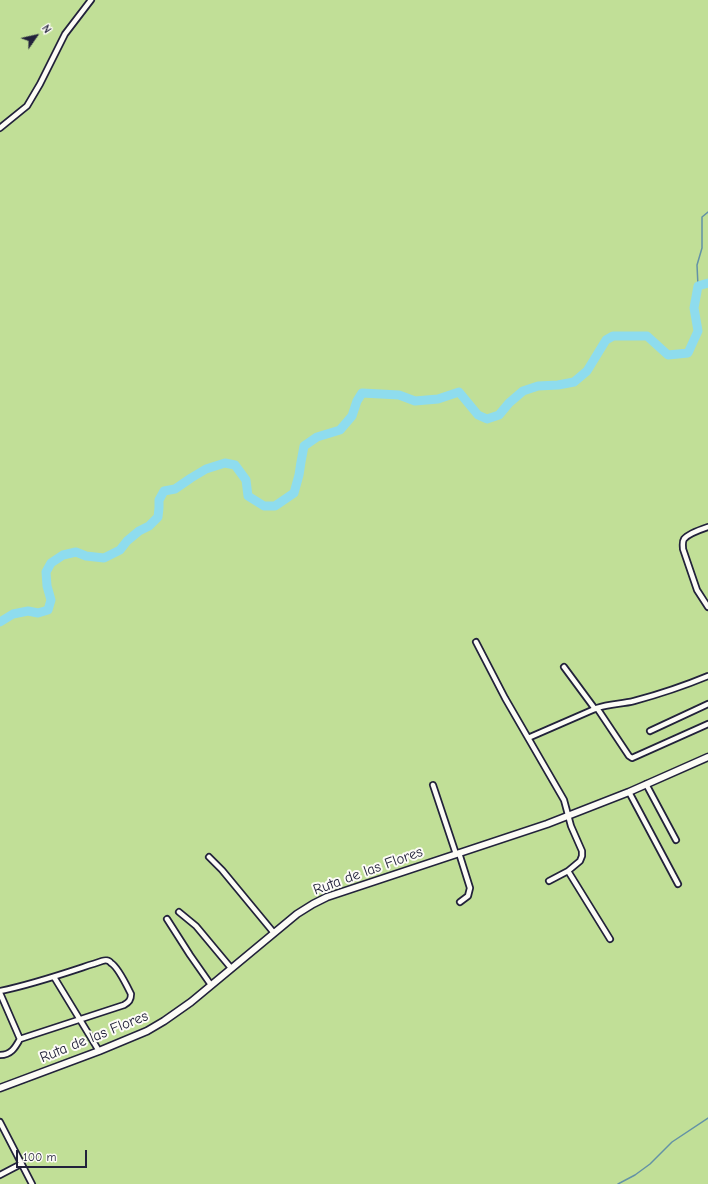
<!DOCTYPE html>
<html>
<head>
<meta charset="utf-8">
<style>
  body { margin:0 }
  #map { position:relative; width:708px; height:1184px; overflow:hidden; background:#ebeaf6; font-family:"Comic Neue",sans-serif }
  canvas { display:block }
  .north { position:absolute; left:16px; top:16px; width:40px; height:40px; -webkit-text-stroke:3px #fdfcf7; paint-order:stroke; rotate:56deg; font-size:11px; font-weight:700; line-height:16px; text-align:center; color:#22223b }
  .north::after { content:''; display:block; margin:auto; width:14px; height:18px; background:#22223b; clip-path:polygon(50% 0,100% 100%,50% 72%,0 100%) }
  .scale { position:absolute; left:16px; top:1150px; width:71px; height:18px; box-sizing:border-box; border:2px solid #22223b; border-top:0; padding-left:5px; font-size:12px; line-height:14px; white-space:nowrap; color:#22223b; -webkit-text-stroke:3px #fdfcf7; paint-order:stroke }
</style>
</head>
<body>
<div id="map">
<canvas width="708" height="1184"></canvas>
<div class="north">N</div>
<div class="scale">100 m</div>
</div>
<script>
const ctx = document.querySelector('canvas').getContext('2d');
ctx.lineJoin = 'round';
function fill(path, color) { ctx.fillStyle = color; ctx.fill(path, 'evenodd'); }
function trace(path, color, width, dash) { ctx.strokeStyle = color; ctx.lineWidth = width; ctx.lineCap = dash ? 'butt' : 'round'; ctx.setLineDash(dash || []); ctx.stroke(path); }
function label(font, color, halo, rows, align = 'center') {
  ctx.font = font + ' "Comic Neue",sans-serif'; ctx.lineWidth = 4; ctx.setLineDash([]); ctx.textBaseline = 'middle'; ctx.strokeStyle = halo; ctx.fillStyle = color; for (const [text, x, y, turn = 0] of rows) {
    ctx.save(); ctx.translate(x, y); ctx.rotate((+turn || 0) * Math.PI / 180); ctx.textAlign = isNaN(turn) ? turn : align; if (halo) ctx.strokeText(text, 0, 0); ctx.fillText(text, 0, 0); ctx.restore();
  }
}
fill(new Path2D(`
  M0,0H708V1184H0Z`), '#c1df97');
trace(new Path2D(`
  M698,286L697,265L702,248V217L708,212
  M618,1184L635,1175L650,1164L672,1142L708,1118`), '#6392a6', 1.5);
trace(new Path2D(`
  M0,622L13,614L28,611L38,613L48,610L51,600L47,586L46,572L51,563L63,555L76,552L86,556L104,558L120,550L127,541L139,531L149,526L158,517L159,508V500L164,491L175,489L191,478L206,469L225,463L235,465L246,480L248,496L264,506H275L294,493L299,475L301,462L304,446L317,437L340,430L352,416L357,401L362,393L399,395L415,401L438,399L459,392L478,415L487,419L499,415L509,403L523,391L538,386L558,385L574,382L587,371L606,340L613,336H647L668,355L688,353L698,331L694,308L698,286L708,283`), '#8edcee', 9);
const street = new Path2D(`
  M0,128L27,106L40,84L65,34L91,0
  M708,527C702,529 688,534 684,539C682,542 683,546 683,549L697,590L708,607
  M476,642L505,698L564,800L571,826L582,851V856L580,861L568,871L549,881
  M564,667L595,709
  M597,708C609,704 622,704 634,701C660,694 684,686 708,676
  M650,731L708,704
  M528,738L597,708L629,756L632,758L708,724
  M646,784L676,840
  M433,785L456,854
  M629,792L678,884
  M459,853L470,888L468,896L460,902
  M209,857L222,870L274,933
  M568,871L610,939
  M179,912L196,926L231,968
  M167,919L190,955L211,985
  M54,977L99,1051
  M0,991C35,984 68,972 102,961C105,960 109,960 111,963C118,967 127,986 131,994C131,1000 129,1002 124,1005L20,1039C15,1048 11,1055 0,1055
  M0,993L20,1039
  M0,1122L32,1184
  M0,1175L21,1164`);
const secondary = new Path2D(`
  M0,1088L99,1051L147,1031L164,1021L191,1002L297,914L313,904L327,897L547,824L629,792L708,757`);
trace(street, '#22223b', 8);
trace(secondary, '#22223b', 9);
trace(street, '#fdfcf7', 4.5);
trace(secondary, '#fdfcf7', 6);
label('15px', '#22223b', '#fdfcf7', [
  ["Ruta de las Flores",368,871,-20],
  ["Ruta de las Flores",94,1037,-22]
]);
</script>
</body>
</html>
